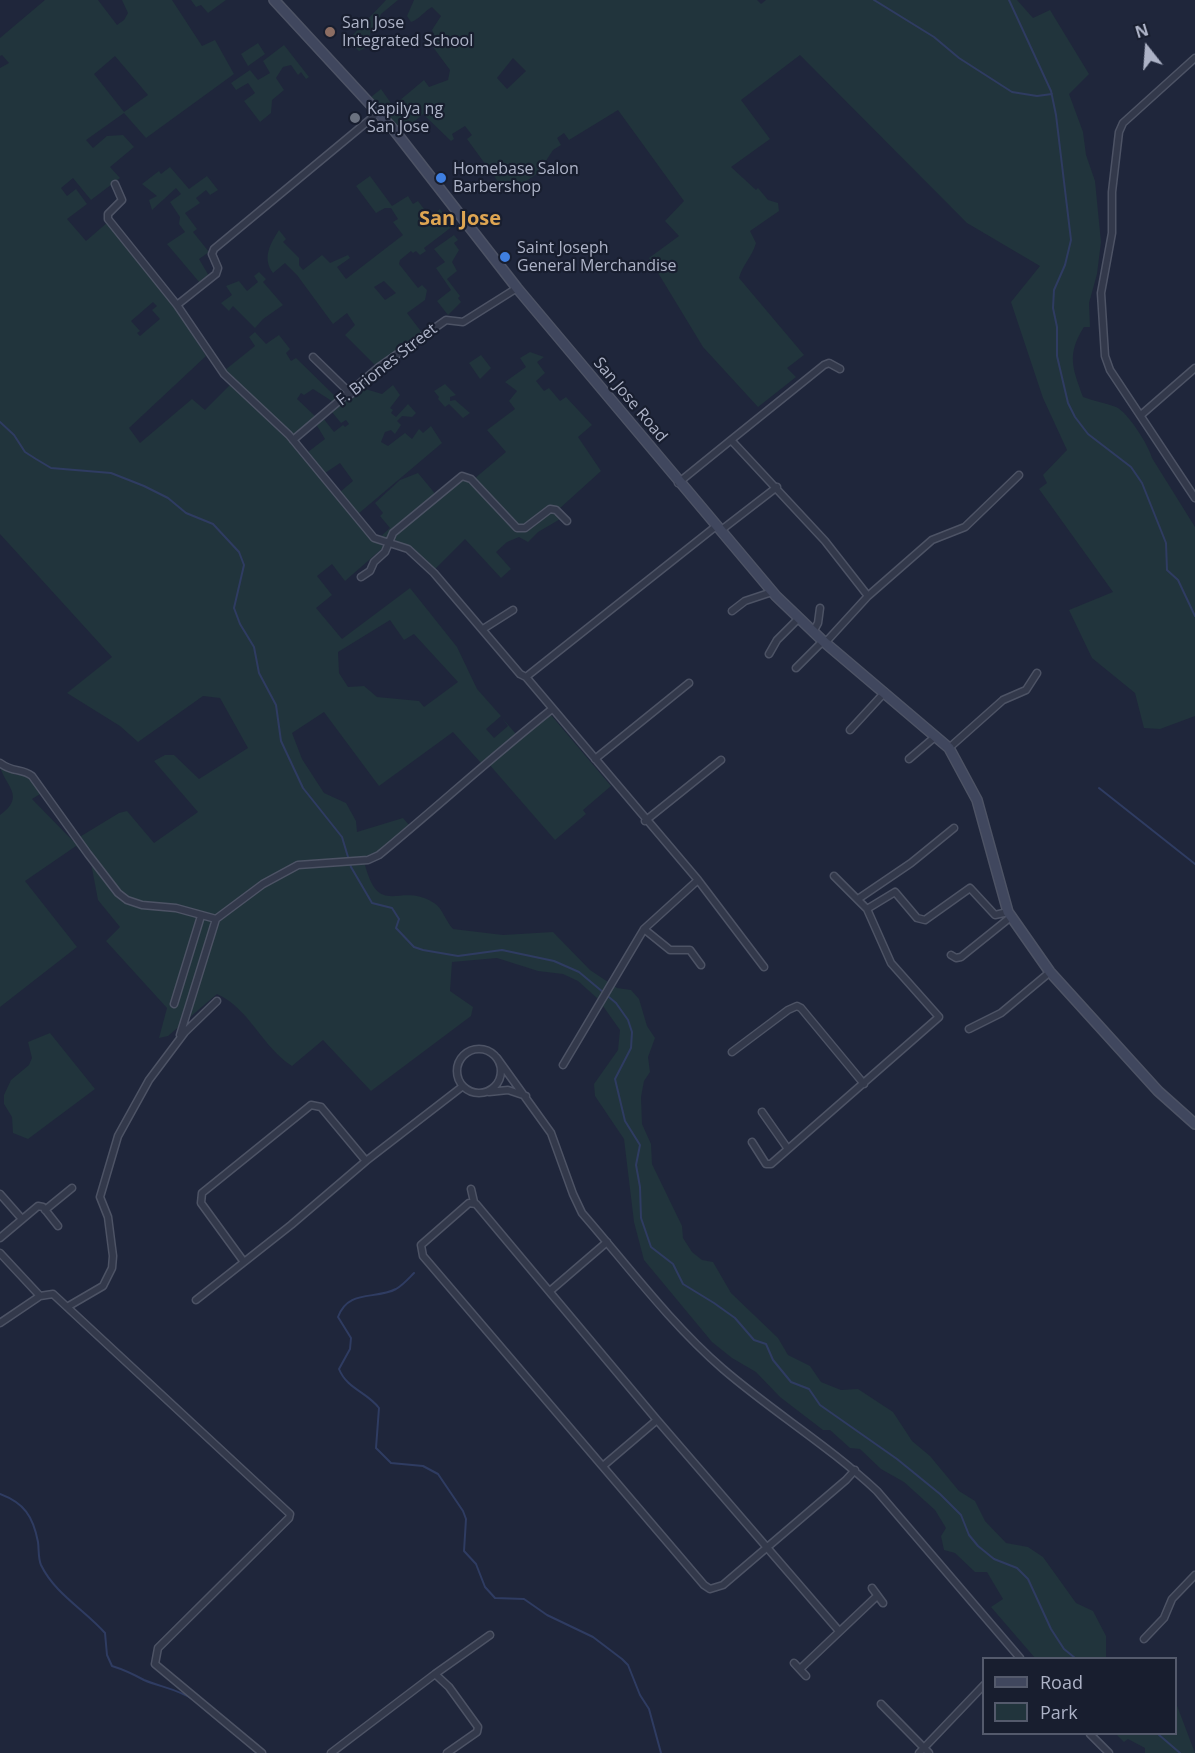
<!DOCTYPE html>
<html>
<head>
<meta charset="utf-8">
<style>
  body { margin:0 }
  #map { position:relative; width:1195px; height:1753px; overflow:hidden; background:#1f263b; font-family:"Open Sans",sans-serif }
  canvas { display:block }
  .legend { position:absolute; left:982px; top:1657px; width:195px; height:78px; box-sizing:border-box; background:#181e2f; border:2px solid #545a6c; margin:0; padding:8px 10px; list-style:none; font-size:18px; color:#adb3c7 }
  .legend li { display:flex; align-items:center; gap:12px; height:30px }
  .legend b { width:30px; border:2px solid #545a6c }
  .north { position:absolute; left:1117px; top:18px; width:60px; height:60px; -webkit-text-stroke:4px #181e2f; paint-order:stroke; rotate:343deg; font-size:16px; font-weight:700; line-height:24px; text-align:center; color:#adb3c7 }
  .north::after { content:''; display:block; margin:auto; width:21px; height:27px; background:#adb3c7; clip-path:polygon(50% 0,100% 100%,50% 72%,0 100%) }
</style>
</head>
<body>
<div id="map">
<canvas width="1195" height="1753"></canvas>
<ul class="legend">
<li><b style="height:8px;background:#40475e"></b>Road</li>
<li><b style="height:16px;background:#21343c"></b>Park</li>
</ul>
<div class="north">N</div>
</div>
<script>
const ctx = document.querySelector('canvas').getContext('2d');
ctx.lineJoin = 'round';
function fill(path, color) { ctx.fillStyle = color; ctx.fill(path, 'evenodd'); }
function trace(path, color, width, dash) { ctx.strokeStyle = color; ctx.lineWidth = width; ctx.lineCap = dash ? 'butt' : 'round'; ctx.setLineDash(dash || []); ctx.stroke(path); }
function label(font, color, halo, rows, align = 'center') {
  ctx.font = font + ' "Open Sans",sans-serif'; ctx.lineWidth = 4.5; ctx.setLineDash([]); ctx.textBaseline = 'middle'; ctx.strokeStyle = halo; ctx.fillStyle = color; for (const [text, x, y, turn = 0] of rows) {
    ctx.save(); ctx.translate(x, y); ctx.rotate((+turn || 0) * Math.PI / 180); ctx.textAlign = isNaN(turn) ? turn : align; if (halo) ctx.strokeText(text, 0, 0); ctx.fillText(text, 0, 0); ctx.restore();
  }
}
fill(new Path2D(`
  M45,0H98L117,25L124,20L128,13L122,0H172L202,46L215,40L234,74L146,138L124,113L86,140L93,148L107,136L123,135L134,147L110,167L120,178L91,200L73,178L61,188L67,196L76,189L87,204L67,219L86,241L108,222L171,301L206,356L129,428L140,443L192,399L205,410L231,384L292,442L373,539L384,547L345,581L332,564L317,576L332,595L316,608L342,639L410,588L457,647L477,689L501,716L486,729L494,738L508,726L502,718L516,734L481,763L453,732L379,786L324,712L292,733L302,759L324,793L346,803L356,821L357,832L403,818L409,825L378,852L363,857C378,923 398,880 434,903C442,907 446,922 453,929L503,935L553,932L590,970L617,988L631,990L639,999L647,1026L655,1038L648,1057L650,1072L644,1081L641,1097L642,1124L651,1144L652,1164L682,1226L683,1238L692,1252L702,1260L713,1262L731,1293L778,1338L788,1355L810,1366L821,1382L841,1390L858,1389L893,1412L912,1441L930,1456L959,1491L975,1501L985,1521L1006,1543L1028,1547L1043,1557L1076,1603L1093,1611L1106,1636V1658H1035L991,1607L1003,1599L987,1572H975L955,1553L944,1550L941,1536L946,1528L935,1510L904,1482L881,1469L860,1449L850,1448L830,1430H823L780,1397L756,1372L732,1358L712,1342L644,1260L634,1222L624,1139L595,1096L594,1084L618,1050L620,1030L598,999L578,981L563,974L538,971L497,958L452,962L450,991L473,1007L471,1016L371,1091L323,1040L292,1066C262,1047 250,1009 217,994L168,1036L159,1038L167,1008L106,941L120,927L98,900L91,863L76,846L25,881L77,947L0,1007V815C27,796 4,785 0,766L16,775L25,773C32,777 40,786 40,794L32,799L73,841L119,813L127,811L154,843L198,812L154,761L165,755H174L199,779L248,748L220,698L203,696L138,742L120,726L67,693L112,657L0,534V68L9,63L2,55L0,56V38ZM115,56L148,95L124,112L94,74ZM153,302L157,306L152,310L160,319L140,336L137,333L140,331L131,321ZM390,620L404,640L414,634L458,682L424,707L419,701L377,697L364,686L348,687L339,673L338,652Z
  M191,0H226L208,13L201,5L196,7Z
  M386,0H398L381,14L376,28L370,33L371,45L359,51L348,40Z
  M414,0H757L761,4L766,0H1017L1033,18L1050,10L1089,74L1069,94L1083,132L1086,155L1095,181L1101,242L1097,274L1089,303L1090,327H1084C1066,355 1073,369 1083,397C1094,401 1105,403 1116,407C1128,412 1149,446 1152,458L1195,527V716L1160,729L1144,728L1135,693L1092,658L1069,610L1113,592L1039,489L1047,483L1043,475L1067,450L1043,398L1011,302L1040,266L967,223L800,55L741,100L770,139L731,167L756,190L758,188L768,200L778,203L779,211L750,231L756,243C752,257 743,264 739,278L804,355L787,368L796,377L758,407L703,347L649,258L679,236L665,221L684,201L618,110L569,140L564,133L557,138L561,145L553,150L538,173L507,194L467,139L472,135L465,126L452,134L454,139L451,141L423,114L402,132L371,97L381,89L393,106L424,80L429,87L448,80L450,70L433,47L438,43L432,30L441,16L432,7C423,12 420,19 411,22L407,16ZM513,58L526,71L507,89L497,78Z
  M258,43L265,54L248,66L241,54Z
  M284,45L309,77L306,79L301,72L298,75L291,65L283,67L276,78L284,90L272,100L271,113L260,122L244,101L255,93L248,83L236,90L231,83L250,70L258,80L270,73L263,61Z
  M170,167L189,189L207,176L218,190L210,195L206,190L196,198L200,203L185,213L197,229L193,232L209,252L199,259L209,276L200,283L167,244L185,232L179,224L180,217L170,202L181,194L176,188L152,210L149,200L157,196L142,184L159,171L161,174Z
  M370,176L392,206L408,196L413,204L418,201L430,217L440,209L453,226L424,248L426,251L420,255L416,251L413,253L411,251L400,260L399,264L418,288L422,285L427,290L425,300L407,313L423,334L377,367L345,335L355,325L347,313L333,324L297,275L285,263L273,273C262,258 270,244 279,230L286,239L283,242L299,258V265L303,270L322,255L330,263L348,255L350,258L337,267L346,279L403,235L393,222L398,219L391,208H385L376,213L356,186ZM384,281L396,293L385,300L374,287Z
  M454,235L458,240L454,243L459,250L452,262L457,271L447,279L460,296L458,298L461,302L448,315L437,301L451,290L436,268L445,262L434,249Z
  M259,272L266,279L263,282L283,305L263,319L255,328L233,306L229,311L221,303L232,295L226,286L239,281L247,291L258,282L254,276Z
  M255,332L266,344L279,335L290,349L286,353L291,361L296,358L339,400L335,403L313,389L304,395L301,393L297,399L316,417L296,434L293,435L225,370L255,346L249,337Z
  M530,352L544,357L537,362L545,373L536,381L544,391L549,388L560,401L566,397L592,425L578,437L601,471L559,509L545,508L527,523L518,526L474,479L506,452L487,430L515,409L509,401L517,391L505,382L526,367L520,358Z
  M481,355L491,368L480,379L469,363Z
  M445,384L456,395L450,397V401L455,400L470,413L463,418L449,404L445,407L438,399L439,397L434,391Z
  M393,385L400,395L390,408L393,410L391,413L396,417L408,404L416,413L412,417L402,416L397,421L401,425L395,434L391,430L385,432L381,442L388,446L405,433L412,439L419,429L423,433L431,426L442,443L358,514L340,492L353,481L340,463L325,473L308,452L325,439L316,424L323,418L334,432L343,425L345,427L349,424L346,420L341,423L332,412L362,388L382,394Z
  M418,473L437,496L390,533L386,540L379,538L390,528L380,516L383,513L375,503L400,480Z
  M459,479L470,480L515,530L552,510L562,518L538,532L528,542L519,537L507,542L496,552L511,569L501,578L465,539L434,570L393,538Z
  M551,715L611,786L583,810L586,814L555,840L488,763Z
  M50,1033L95,1089L28,1139L13,1133L12,1117L4,1104V1095L11,1080L29,1065L32,1058L28,1042Z
  M1176,1703L1195,1753H1145V1748L1128,1739L1124,1742L1116,1734H1176Z`), '#21343c');
trace(new Path2D(`
  M874,0L934,37L959,58L1012,92L1037,96L1052,94
  M1009,0L1051,91L1056,115L1071,240L1065,265L1054,290L1053,308L1057,327V356L1068,403L1075,417L1088,434L1131,467L1142,483L1166,543L1167,570L1178,580L1195,616
  M0,422L14,435L25,452L36,459L51,468L111,473L144,486L168,498L186,513L213,524L239,552L244,565L234,608L240,624L254,647L259,673L276,705L281,741L303,788L342,837L351,867L372,903L392,908L399,919L396,928L414,947L423,950L458,956L502,950L554,961L579,972L616,1003L628,1020L632,1032L631,1048L615,1079L625,1121L640,1145L636,1165L640,1187L641,1218L651,1247L673,1264L683,1284L714,1303L735,1318L754,1340L766,1344L773,1360L791,1382L809,1389L820,1405L897,1459L940,1494L961,1515L969,1535L978,1546L994,1559L1017,1568L1028,1579L1051,1629L1064,1649L1075,1658
  M1099,788L1195,864
  M414,1273C409,1278 403,1285 396,1289C375,1300 348,1289 338,1317L351,1338L350,1349L339,1369C347,1389 367,1392 379,1408L376,1448L391,1463L423,1466L438,1474L463,1511L466,1519L464,1551L476,1564L485,1587L495,1598L524,1599L547,1615L593,1637L622,1659L628,1665L640,1695L649,1709L661,1753
  M0,1494C24,1503 33,1516 38,1542C39,1549 38,1558 41,1565C55,1594 85,1610 105,1633L107,1655L112,1666C125,1670 133,1674 144,1680C160,1687 178,1689 194,1700
  M1158,1734L1180,1753`), '#2f3c62', 2);
const street = new Path2D(`
  M1195,58L1123,123L1119,132L1112,192V233L1101,293L1105,356L1110,370L1195,498
  M115,184L122,200L108,214V219L177,305L224,374L289,435L374,538L408,549L434,573L520,674L526,677L698,880L644,929L563,1065
  M177,305L216,274L218,268L212,254L214,249L379,112
  M313,357L351,394
  M1141,415L1195,368
  M293,440L379,367L446,320L463,322L517,288
  M731,440L824,365L829,363L840,369
  M678,483L731,440L825,541L868,596
  M720,531L777,487
  M361,577L370,571L374,562L385,552L393,533L462,476L471,479L517,528H525L550,509L556,510L567,521
  M732,611L745,601L772,592
  M483,629L513,610
  M813,632L818,623L820,608
  M825,643L868,596L932,540L965,527L1019,475
  M769,654L777,640L799,618
  M796,668L823,641
  M526,677L715,527
  M850,730L885,692
  M949,748L1003,700L1026,690L1037,673
  M595,759L689,683
  M909,759L936,736
  M0,763C13,773 22,768 32,776L88,854L118,893L127,900L142,905L176,908L216,919L263,884L298,865L368,860L379,855C437,807 493,756 552,709
  M645,821L721,760
  M698,880L764,967
  M858,899L911,863L954,828
  M867,909L895,892L917,918L925,920L970,888L995,915L1008,912
  M644,929L670,950H690L701,965
  M951,955L956,958L961,957L1012,916
  M174,1004L201,916
  M969,1029L1001,1013L1050,972
  M180,1035L216,919
  M457 1071a22 22 0 1 1 44 0a22 22 0 1 1-44 0Z
  M732,1052L788,1010L797,1006L801,1008L864,1084
  M497,1058L551,1133L573,1194L582,1213C628,1266 670,1323 723,1369C773,1412 829,1446 877,1491L1020,1658
  M489,1092L508,1090L526,1096
  M762,1112L788,1149
  M752,1142L766,1164H771L939,1017L891,963L867,909L834,876
  M471,1189L474,1202
  M0,1194L22,1219
  M45,1210L72,1188
  M0,1238L38,1206L43,1207L58,1226
  M0,1253L40,1296
  M244,1262L201,1203L202,1193L311,1105L321,1107L366,1161
  M550,1291L607,1242
  M196,1300L291,1225L366,1161L463,1086
  M67,1307L103,1286L112,1268L113,1256L108,1217L100,1197L118,1136L149,1080L185,1032L217,1001
  M0,1323L40,1296L53,1294L290,1514L289,1518L158,1648L155,1664L262,1753
  M603,1466L657,1420
  M872,1588L883,1603
  M839,1631L657,1420L476,1204L469,1203L421,1245L423,1256L704,1585L710,1589L723,1585L846,1480L855,1470
  M1144,1639L1164,1618L1172,1599L1195,1575
  M794,1663L806,1676
  M800,1669L877,1596
  M435,1674L490,1635
  M881,1704L929,1753
  M1090,1734L1109,1753
  M331,1753L435,1674L449,1687L478,1727L477,1732L447,1753
  M919,1753L984,1685`);
const secondary = new Path2D(`
  M274,0L394,130L517,288L776,596L823,641L949,748L977,800L1008,912L1050,972L1158,1091L1195,1124`);
trace(street, '#4d5365', 9);
trace(secondary, '#4d5365', 12);
trace(street, '#33394b', 6);
trace(secondary, '#40475e', 9);
for (const [x, y, r, color] of [
  [330,32,6,"#8d6e63"],
  [355,118,6,"#6b7280"],
  [441,178,6,"#3f7fe0"],
  [505,257,6,"#3f7fe0"]
]) { const dot = new Path2D(); dot.arc(x, y, r, 0, 2 * Math.PI); ctx.fillStyle = color; ctx.fill(dot); trace(dot, '#181e2f', 2); }
label('16px', '#adb3c7', '#181e2f', [
  ["San Jose",342,23],
  ["Integrated School",342,41],
  ["Kapilya ng",367,109],
  ["San Jose",367,127],
  ["Homebase Salon",453,169],
  ["Barbershop",453,187],
  ["Saint Joseph",517,248],
  ["General Merchandise",517,266]
], 'left');
label('16px', '#adb3c7', '#181e2f', [
  ["F. Briones Street",387,365,-38],
  ["San Jose Road",630,400,50]
]);
label('bold 20px', '#dea552', '#181e2f', [
  ["San Jose",460,219]
]);
</script>
</body>
</html>
